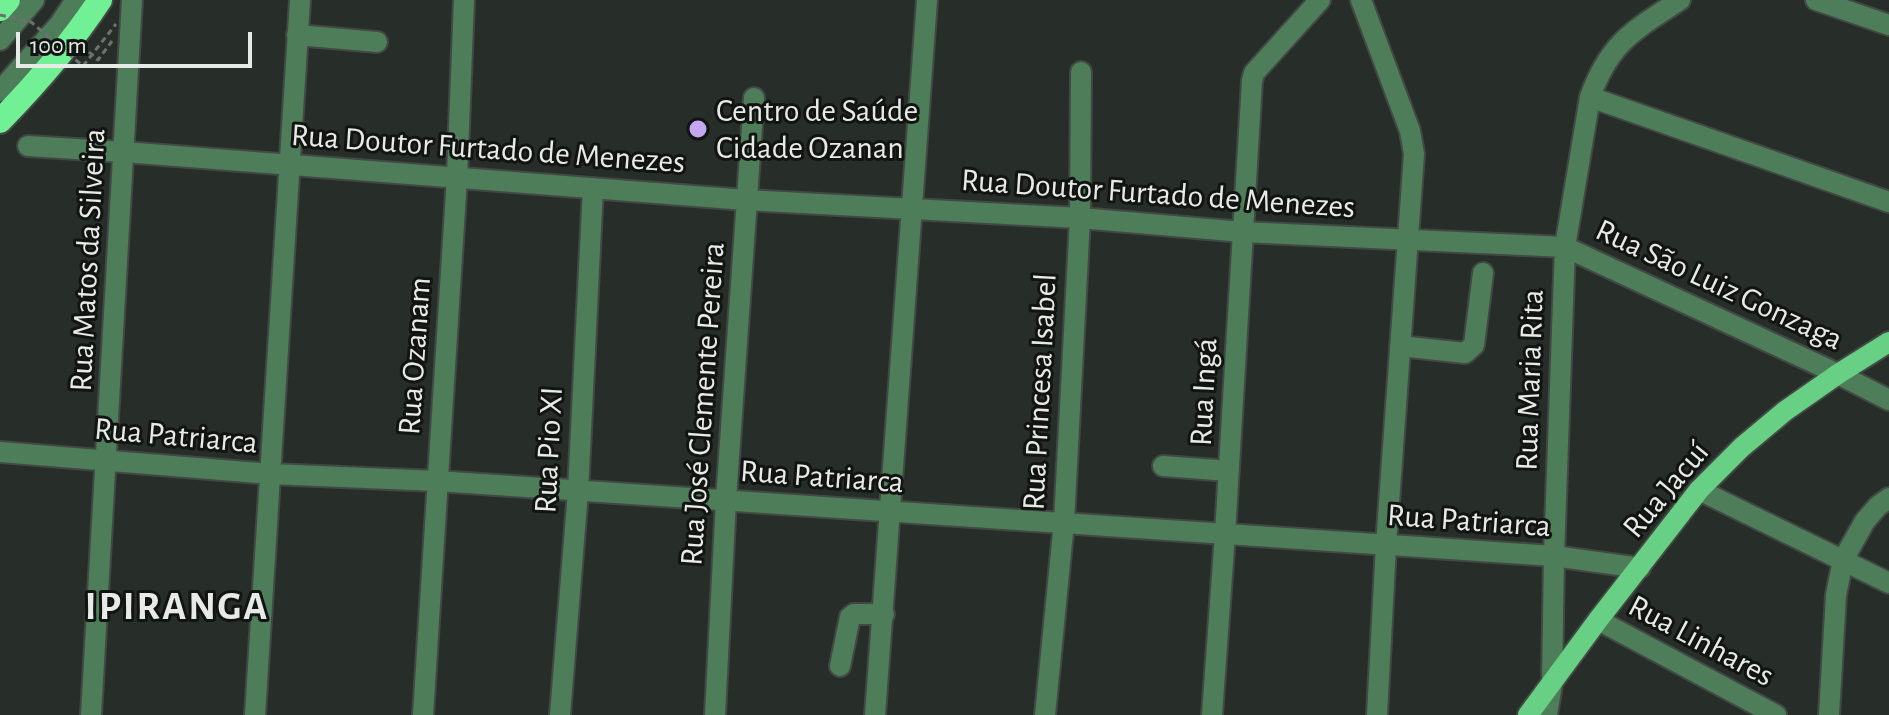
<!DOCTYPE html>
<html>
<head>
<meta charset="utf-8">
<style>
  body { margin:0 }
  #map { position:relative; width:1889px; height:715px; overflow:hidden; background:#272d28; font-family:"Alegreya Sans",sans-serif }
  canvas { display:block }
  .scale { position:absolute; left:16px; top:32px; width:236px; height:36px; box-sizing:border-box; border:4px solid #e7ebe7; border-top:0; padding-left:10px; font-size:24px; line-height:28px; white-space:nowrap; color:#e7ebe7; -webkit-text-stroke:6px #121412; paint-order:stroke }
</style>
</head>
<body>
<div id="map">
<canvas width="1889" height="715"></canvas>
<div class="scale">100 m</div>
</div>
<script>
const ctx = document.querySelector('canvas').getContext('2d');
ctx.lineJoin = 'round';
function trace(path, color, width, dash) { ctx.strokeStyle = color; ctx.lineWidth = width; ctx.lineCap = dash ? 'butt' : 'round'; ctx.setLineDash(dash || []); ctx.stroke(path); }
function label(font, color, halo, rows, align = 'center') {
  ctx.font = font + ' "Alegreya Sans",sans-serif'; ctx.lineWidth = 6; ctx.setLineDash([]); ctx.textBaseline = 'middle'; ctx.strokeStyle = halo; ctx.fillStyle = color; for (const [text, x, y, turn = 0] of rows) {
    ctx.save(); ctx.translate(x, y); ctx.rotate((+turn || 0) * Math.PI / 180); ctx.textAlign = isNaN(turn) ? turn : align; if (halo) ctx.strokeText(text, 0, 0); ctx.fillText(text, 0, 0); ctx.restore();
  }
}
const minor = new Path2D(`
  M1361,0L1410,131L1414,154L1386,545L1377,715
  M1816,0L1889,25
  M297,35L377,42
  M0,40L34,0
  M0,91L59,25L76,0
  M1590,97L1889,202
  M28,146L124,152L746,200L1080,218L1243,232L1565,247L1838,374L1889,400
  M1400,346L1465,353L1474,345L1483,273
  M0,452L271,474L437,481L1554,556L1640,568
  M1163,466L1229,471
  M1699,490L1889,583
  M1598,620L1776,715
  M840,666L850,617L854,614H884
  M91,715L132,0
  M255,715L300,0
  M423,715L457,177L464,0
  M560,715L578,491L593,188
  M715,715L726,500L754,98
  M875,715L927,0
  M1045,715L1064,522L1080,218L1081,72
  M1212,715L1225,534L1252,81L1254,73L1320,0
  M1547,715L1552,684L1554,556L1565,247L1590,97C1610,42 1633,31 1680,0
  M1829,715L1836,595L1843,560L1865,521L1878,506L1889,498`);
const major = new Path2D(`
  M1528,715L1598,620L1699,490L1742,447L1785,411L1838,374L1889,342`);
const highway = new Path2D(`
  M0,9L8,0
  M0,121C37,83 71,44 100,0`);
trace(minor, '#424843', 24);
trace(major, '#424843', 24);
trace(highway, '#424843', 28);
trace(new Path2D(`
  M89,52L98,60L112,41`), '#6d726e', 3, [6, 4]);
trace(minor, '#4e7d59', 20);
trace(major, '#68d085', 20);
trace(highway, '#71f096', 24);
trace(new Path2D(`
  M0,15L31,22L83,66L116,24`), '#6d726e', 3, [6, 4]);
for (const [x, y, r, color] of [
  [698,129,10,"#c3a7f2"]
]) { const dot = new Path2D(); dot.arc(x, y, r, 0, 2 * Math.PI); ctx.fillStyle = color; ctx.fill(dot); trace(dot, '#121412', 3); }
label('32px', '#e7ebe7', '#121412', [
  ["Centro de Saúde",716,111],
  ["Cidade Ozanan",716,148]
], 'left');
label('32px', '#e7ebe7', '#121412', [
  ["Rua Doutor Furtado de Menezes",488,149,4],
  ["Rua Doutor Furtado de Menezes",1158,194,4],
  ["Rua Matos da Silveira",88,260,-87],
  ["Rua São Luiz Gonzaga",1719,285,25],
  ["Rua Ozanam",415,356,-86],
  ["Rua Maria Rita",1530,380,-88],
  ["Rua Princesa Isabel",1040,392,-87],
  ["Rua Ingá",1204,392,-87],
  ["Rua José Clemente Pereira",703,404,-86],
  ["Rua Patriarca",176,436,5],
  ["Rua Pio XI",549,450,-87],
  ["Rua Patriarca",822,477,4],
  ["Rua Jacuí",1666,490,-50],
  ["Rua Patriarca",1469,521,4],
  ["Rua Linhares",1701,641,28]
]);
ctx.letterSpacing = '2px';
label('bold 40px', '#e7ebe7', '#121412', [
  ["IPIRANGA",177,607]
]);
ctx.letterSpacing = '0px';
</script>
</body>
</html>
